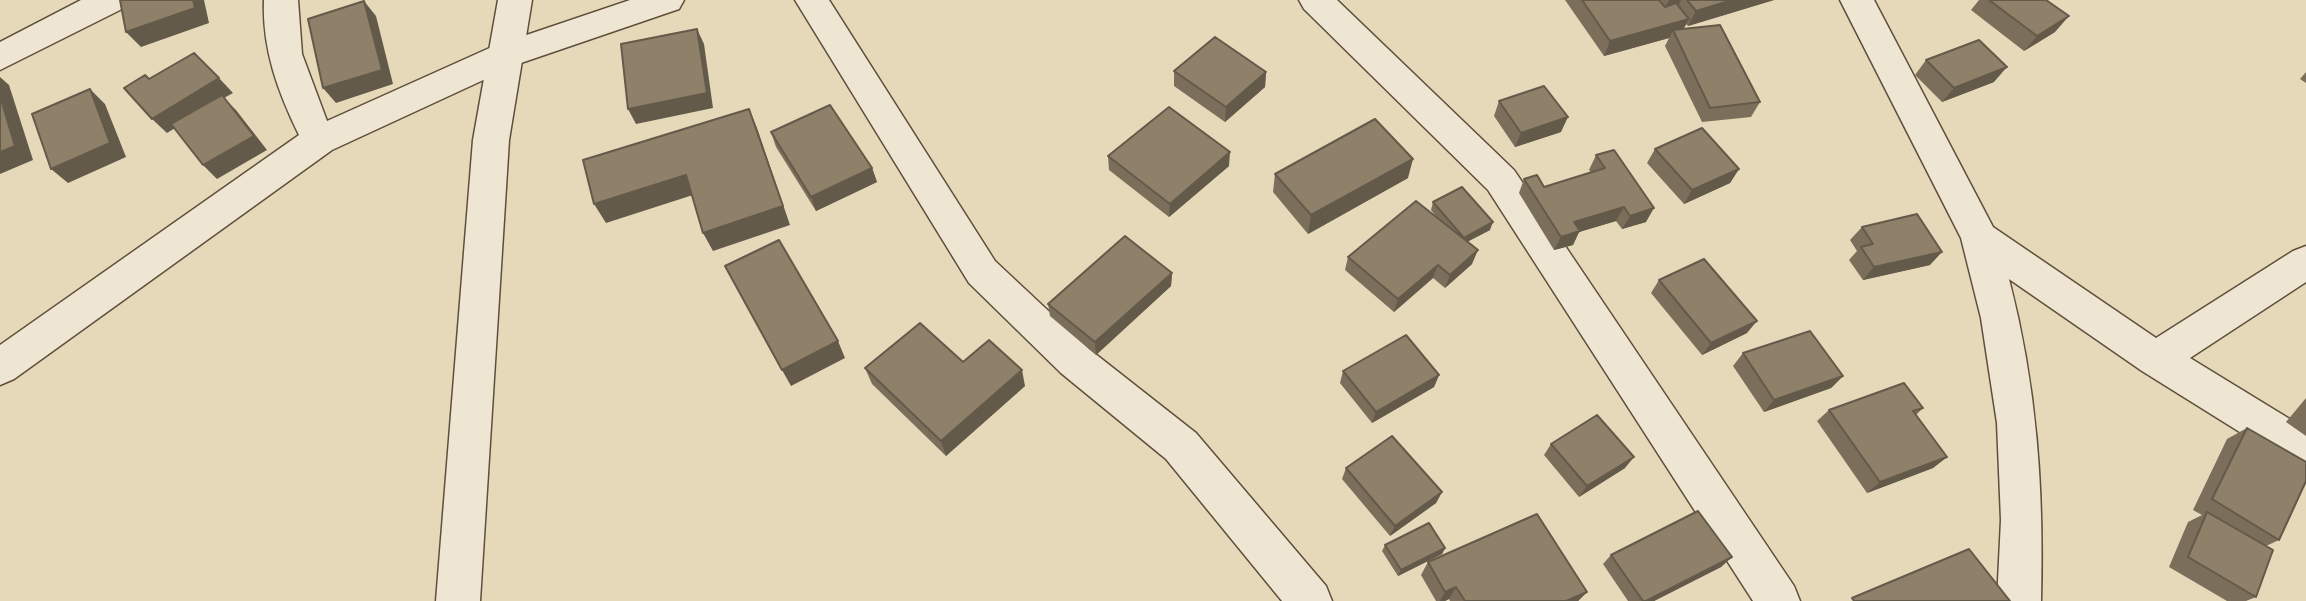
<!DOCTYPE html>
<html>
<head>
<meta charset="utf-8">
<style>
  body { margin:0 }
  canvas { display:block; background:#e5d9ba }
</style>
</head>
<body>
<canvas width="2306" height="601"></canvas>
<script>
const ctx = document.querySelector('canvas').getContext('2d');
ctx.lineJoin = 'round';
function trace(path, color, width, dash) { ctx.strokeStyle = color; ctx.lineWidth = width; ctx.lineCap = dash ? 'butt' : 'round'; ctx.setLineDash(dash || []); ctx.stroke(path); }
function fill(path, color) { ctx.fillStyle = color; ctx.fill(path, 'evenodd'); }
const minor = new Path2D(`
  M81,0H127L122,9L0,70V42Z
  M264,0H298L302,54L327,121L494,46L630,0H684L679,9L518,64L332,150L14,379L0,385V345L299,135C278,92 262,49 264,0Z
  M795,0H829L995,261L1089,349L1196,433L1326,586L1332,601H1282L1166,459L1061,373L969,283Z
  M1299,0H1337L1514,170L1794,586L1800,601H1753L1488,190L1304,9Z
  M1840,0H1874L1993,227L2156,338L2293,251L2306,246V282L2190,358L2306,429V470L2291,464L2142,371L2009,279C2037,387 2044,490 2041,601H1997L2001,520L1997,423L1981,318L1961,238Z`);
const tertiary = new Path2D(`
  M498,0H532L509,140L480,601H436L473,140Z`);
trace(minor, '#5f4e3b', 3);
trace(tertiary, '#5f4e3b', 3);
fill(minor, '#eee6d2');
fill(tertiary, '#eee6d2');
fill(new Path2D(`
  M1565,0H1774L1688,26L1686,24L1683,29L1760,102L1751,117L1702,122L1665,46L1669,38L1604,56Z
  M1979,0H2046L2055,32L2024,51L1971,10Z
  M1926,60L1994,82L1942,102L1915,75Z
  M1174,71L1266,72L1265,87L1225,122L1174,86Z
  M2306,72V83L2300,79Z
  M1499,101L1561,132L1515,147L1494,116Z
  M771,132L872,168L877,182L816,211L776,147Z
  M1655,149L1739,169L1730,183L1684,204L1647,163Z
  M1596,155L1646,222L1622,229L1616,221L1579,232L1573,245L1554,250L1519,193L1524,179L1544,187L1591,172L1589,170Z
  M1108,156L1229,166L1169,217L1109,170Z
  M1275,174L1408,178L1308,234L1273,192Z
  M1433,202L1490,230L1467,242L1472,264L1445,288L1433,278L1394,312L1345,270L1348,257L1439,220L1431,210Z
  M1862,227L1930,265L1863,280L1849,260L1857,251L1850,240Z
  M1172,273L1171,286L1096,355L1050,316L1048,304Z
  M1659,280L1747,333L1702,355L1651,293Z
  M1743,353L1843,376L1831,388L1764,412L1733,366Z
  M963,362L1025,386L946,456L872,384L865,368Z
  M1343,371L1439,375L1434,387L1372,423L1340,383Z
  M2306,398V436L2286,422Z
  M1923,408L1916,415L1947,457L1933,468L1867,493L1817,421L1829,410Z
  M2247,428L2279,540L2266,546L2256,597L2246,601H2227L2169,567L2188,522L2202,515L2193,510L2227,439Z
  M1551,444L1625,468L1579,497L1544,455Z
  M1346,468L1442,492L1436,503L1390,536L1342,479Z
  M1385,545L1445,548L1442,554L1398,576L1382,551Z
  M1611,555L1732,557L1721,567L1654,601H1628L1603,564Z
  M1428,562L1587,592L1578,601H1450L1449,599L1445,601H1436L1421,575Z`), '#7b6e5a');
fill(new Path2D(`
  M193,0H204L209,23L141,47L126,32Z
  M1669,0H1681L1676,11L1661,15Z
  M1732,0H1774L1688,26L1696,11Z
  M364,1L376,16L393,84L336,103L323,88Z
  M2069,16L2055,32L2024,51L2037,36Z
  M1689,19L1681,34L1673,30L1669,38L1604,56L1610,41Z
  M697,29L704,44L713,108L636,124L628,109Z
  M2007,67L1994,82L1942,102L1954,88Z
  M1266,72L1265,87L1225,122L1226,107Z
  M0,77L9,85L33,160L0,174Z
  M219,78L233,93L224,98L236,110L267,150L217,179L203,165L224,98L167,133L152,119Z
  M90,89L105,104L126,157L68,183L51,169Z
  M749,109L757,128L790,225L713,251L703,233Z
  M1568,117L1561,132L1515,147L1521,133Z
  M1230,152L1229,166L1169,217L1170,204Z
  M1413,159L1408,178L1308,234L1311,215Z
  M872,168L877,182L816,211L811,197Z
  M1739,169L1730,183L1684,204L1692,190Z
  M686,175L696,194L606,223L594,204Z
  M1624,207L1616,221L1579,232L1573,245L1554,250L1561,237L1574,222Z
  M1654,208L1646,222L1622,229L1630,216Z
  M1493,222L1490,230L1461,245L1464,238Z
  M1478,250L1472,264L1445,288L1450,275Z
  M1942,252L1930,265L1863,280L1874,267Z
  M1438,265L1433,278L1394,312L1398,299Z
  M1172,273L1171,286L1096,355L1095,342Z
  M1757,321L1747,333L1702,355L1711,343Z
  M838,341L845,358L791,386L782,370Z
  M1022,370L1025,386L946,456L941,441Z
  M1439,375L1434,387L1372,423L1376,412Z
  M1843,376L1831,388L1764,412L1774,400Z
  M1634,457L1625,468L1579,497L1587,486Z
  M1947,457L1933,468L1867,493L1880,482Z
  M1442,492L1436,503L1390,536L1395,526Z
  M1445,548L1442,554L1398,576L1401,570Z
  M1732,557L1721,567L1654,601H1646Z
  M1456,587L1449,599L1445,601H1440L1445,592Z
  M1587,592L1578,601H1566Z`), '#645a4a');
const building = new Path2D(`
  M120,0H193L195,8L126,32Z
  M1582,0H1659L1665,7L1676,3L1689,19L1610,41Z
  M1687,0H1732L1696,11Z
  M1989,0H2046L2069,16L2037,36Z
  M364,1L382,70L323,88L308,19Z
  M1720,25L1760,102L1710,108L1673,30Z
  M697,29L707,93L628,109L621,44Z
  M1215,37L1266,72L1226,107L1174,71Z
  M1979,40L2007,67L1954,88L1926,60Z
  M194,53L219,78L152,119L124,88L145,75L149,79Z
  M1544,86L1568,117L1521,133L1499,101Z
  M90,89L110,143L51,169L32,114Z
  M222,95L254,136L203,165L171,124Z
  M0,96L15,146L0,152Z
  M830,105L872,168L811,197L771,132Z
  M1169,107L1230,152L1170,204L1108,156Z
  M749,109L783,206L703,233L686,175L594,204L583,160Z
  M1375,119L1413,159L1311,215L1275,174Z
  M1702,128L1739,169L1692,190L1655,149Z
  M1614,150L1654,208L1630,216L1624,207L1574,222L1580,231L1561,237L1524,179L1537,175L1544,187L1605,168L1596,155Z
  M1462,187L1493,222L1464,238L1433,202Z
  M1416,201L1478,250L1450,275L1438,265L1398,299L1348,257Z
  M1917,214L1942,252L1874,267L1861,247L1873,244L1862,227Z
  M1125,236L1172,273L1095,342L1048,304Z
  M779,240L838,341L782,370L725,266Z
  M1704,259L1757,321L1711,343L1659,280Z
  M920,323L963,362L989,340L1022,370L941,441L865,368Z
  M1810,331L1843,376L1774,400L1743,353Z
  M1406,335L1439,375L1376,412L1343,371Z
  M1904,383L1923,408L1913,411L1947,457L1880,482L1829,410Z
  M1597,415L1634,457L1587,486L1551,444Z
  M2247,428L2306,462V481L2279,540L2212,499Z
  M1392,436L1442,492L1395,526L1346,468Z
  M1698,511L1732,557L1646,601H1643L1611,555Z
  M2207,512L2273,550L2256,597L2188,557Z
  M1537,514L1587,592L1566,601H1465L1456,587L1445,592L1428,562Z
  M1429,523L1445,548L1401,570L1385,545Z
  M1969,549L2010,601H1854L1852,598Z`);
fill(building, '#8f8069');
trace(building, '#645a4a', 2);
</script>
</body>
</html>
